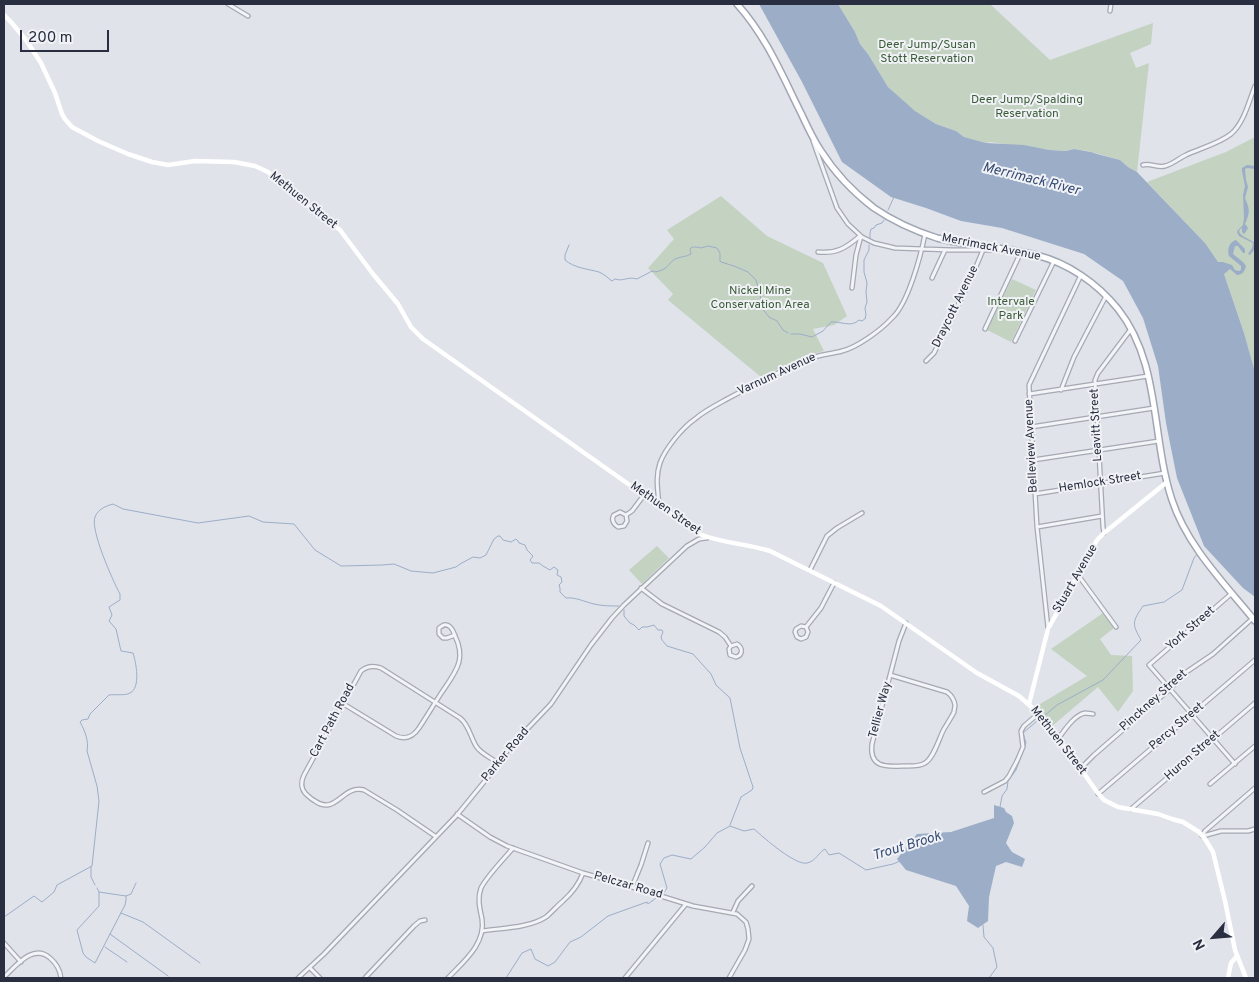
<!DOCTYPE html>
<html>
<head>
<meta charset="utf-8">
<style>
  body { margin:0 }
  #map { position:relative; width:1259px; height:982px; overflow:hidden; background:#e0e3e9; font-family:Overpass,sans-serif }
  canvas { display:block }
  .frame { position:absolute; inset:0; border:5px solid #292f40; pointer-events:none }
  .north { position:absolute; left:1189px; top:912px; width:50px; height:50px; -webkit-text-stroke:4px #f0f2f6; paint-order:stroke; rotate:243deg; font-size:14px; font-weight:700; line-height:20px; text-align:center; color:#292f40 }
  .north::after { content:''; display:block; margin:auto; width:18px; height:22px; background:#292f40; clip-path:polygon(50% 0,100% 100%,50% 72%,0 100%) }
  .scale { position:absolute; left:20px; top:30px; width:89px; height:22px; box-sizing:border-box; border:2px solid #292f40; border-top:0; padding-left:6px; font-size:15px; line-height:18px; white-space:nowrap; color:#292f40; -webkit-text-stroke:4px #f0f2f6; paint-order:stroke }
</style>
</head>
<body>
<div id="map">
<canvas width="1259" height="982"></canvas>
<div class="frame"></div>
<div class="north">N</div>
<div class="scale">200 m</div>
</div>
<script>
const ctx = document.querySelector('canvas').getContext('2d');
ctx.lineJoin = 'round';
function fill(path, color) { ctx.fillStyle = color; ctx.fill(path, 'evenodd'); }
function trace(path, color, width, dash) { ctx.strokeStyle = color; ctx.lineWidth = width; ctx.lineCap = dash ? 'butt' : 'round'; ctx.setLineDash(dash || []); ctx.stroke(path); }
function label(font, color, halo, rows, align = 'center') {
  ctx.font = font + ' Overpass,sans-serif'; ctx.lineWidth = 4; ctx.setLineDash([]); ctx.textBaseline = 'middle'; ctx.strokeStyle = halo; ctx.fillStyle = color; for (const [text, x, y, turn = 0] of rows) {
    ctx.save(); ctx.translate(x, y); ctx.rotate((+turn || 0) * Math.PI / 180); ctx.textAlign = isNaN(turn) ? turn : align; if (halo) ctx.strokeText(text, 0, 0); ctx.fillText(text, 0, 0); ctx.restore();
  }
}
fill(new Path2D(`
  M838,4H990L1050,60L1153,23L1151,44L1130,53L1136,68L1149,63L1137,172L1128,167L1120,160L1088,151L1074,149L1066,151L1049,150L990,142L986,143L964,137L956,131L936,124L915,111L905,103L888,87L868,54L860,44L855,32Z
  M1255,137V372L1244,333L1224,274L1218,263L1205,243L1147,182L1226,152Z
  M721,196L767,236L823,263L847,316L834,325L813,329L824,351L808,355L761,377L668,300L673,294L648,268L674,239L667,230Z
  M1012,279L1036,290L1011,342L987,330Z
  M657,546L669,558L642,584L629,570Z
  M1103,613L1114,628L1100,639L1111,655L1132,656L1133,691L1118,712L1098,687L1051,727L1035,707L1087,676L1051,649Z`), '#c4d2c2');
fill(new Path2D(`
  M759,4H838L855,32L860,44L868,54L888,87L915,111L936,124L956,131L964,137L986,143L1024,145L1049,150L1066,151L1074,149L1091,152L1097,154L1120,160L1128,167L1137,172L1205,243L1218,262H1223L1232,265L1235,270L1239,271L1241,270V266L1229,256C1227,250 1229,242 1236,240L1245,249V253H1243L1238,246H1235L1233,254L1243,262L1246,266C1245,271 1242,275 1237,275L1230,269L1224,274L1244,333L1255,372V597L1243,588L1204,546L1177,478L1166,423L1158,366L1143,318L1123,281L1084,254L1002,228L961,221L926,208L891,197L842,162L802,82Z
  M1247,165L1255,166V169L1247,168L1245,169L1246,180L1248,187L1245,198C1250,210 1250,212 1245,224L1248,228L1245,233L1244,234L1242,232V228L1240,229L1239,232C1243,238 1250,239 1255,243L1254,250L1250,255L1248,254L1252,248L1253,243L1239,236L1237,232L1238,230L1243,225L1244,218L1243,195L1245,186L1242,171V168Z
  M994,805L1004,808L1006,812L1012,816L1014,823L1006,843L1012,852L1025,859L1022,867L1006,862L996,866L989,897L988,921L978,928L967,921L969,906L956,886L906,870L897,859L917,834L951,832L994,818Z`), '#9cadc8');
trace(new Path2D(`
  M888,210L894,197
  M870,238V233L871,229L874,228L876,225L882,223L884,220
  M569,245L565,255V260C574,268 588,269 599,272C604,274 608,278 612,281L615,279C624,282 627,276 637,279L652,271L656,272C659,271 662,270 664,269C669,266 672,259 678,258C683,256 686,257 691,254L690,249C692,246 697,247 701,248L708,246L717,248L720,253V261L721,262L734,266L748,272L756,280L760,294L762,308L769,317L777,321L783,330L788,333
  M791,334H800L812,337L823,331L831,322C841,321 851,328 859,320L862,321L866,318L865,317L866,315L865,308L867,302L866,292L867,283L864,272V260L869,250V245
  M624,610V616L630,623L634,625L639,630L642,627H647L654,625L658,630H662L663,632L661,637L662,640L667,646L693,654L711,674L716,685L730,698L740,748L753,787L752,790L741,797L730,825
  M1044,716L1057,705L1103,680L1141,640C1132,624 1132,622 1143,606L1164,602L1182,590L1194,558L1198,553
  M1000,807L1002,796L1007,789L1008,781L1016,770L1026,743L1023,733L1037,721
  M91,867V877L95,885
  M97,888L99,892L126,896L131,894L136,883
  M99,892V906L77,930L83,953L86,957L95,963L125,905L126,900V896
  M663,894L667,888L660,864L664,858L672,855L691,859L705,847L717,833L730,826L744,831L754,829C764,838 796,866 807,863C816,861 818,853 825,849L829,855L839,853L866,870L893,864L900,861
  M121,913L143,922L200,963
  M4,917L34,896L42,902L54,892L57,885L92,866L99,801L97,786L87,751C89,741 85,731 80,722L82,720L88,719L90,714L109,695C115,694 125,696 130,693C141,688 136,662 133,653L121,651L116,629L109,621L112,615L109,607L120,600V594C113,581 90,530 95,517C98,509 106,506 113,504L123,509L198,523L249,516L263,522L294,524L315,550L341,566L382,565L394,564L411,571L433,573L456,567L460,564L473,557L480,558L486,555L494,539L498,536H500L503,540L511,542L516,539L518,541L519,543L525,545L527,550L533,556L530,560L532,563H539L543,566L550,570L554,567L558,570L557,575L561,577L562,582L559,585L560,588V592L566,598C576,597 585,602 594,604C602,606 611,606 619,606
  M983,925L984,937L993,948L997,967L989,978
  M110,934L168,976
  M105,947L127,962
  M506,978L522,953L531,949L535,959L548,966L555,962L570,942L581,937L608,916L647,902L648,904L656,898`), '#9cadc8', 1);
const street = new Path2D(`
  M228,4L248,16
  M1110,11L1111,4
  M813,141L837,208L848,224L862,237L874,243L895,248L952,250H994
  M1143,165C1150,163 1158,168 1165,166C1173,164 1179,158 1186,155C1201,148 1218,144 1231,134C1244,123 1249,101 1255,86
  M818,252C836,254 846,248 860,236
  M932,278L945,250
  M852,288L856,255L861,236
  M985,329L1021,252
  M1015,341L1054,261
  M926,361L934,353L970,281L983,250
  M1061,390L1074,357L1106,296
  M1029,394L1148,376
  M1031,427L1154,408
  M1033,460L1159,441
  M1035,494L1165,473
  M659,505C658,491 655,477 660,463C665,449 682,428 695,419C704,411 716,405 727,399C755,384 783,369 812,358C822,354 832,354 842,351C858,347 881,330 892,318C908,304 921,255 925,234
  M626,515L627,521L624,526L618,527C613,524 611,519 614,515L620,512L626,515L632,511L644,495
  M1037,527L1102,516
  M1104,533L1103,527L1095,380L1098,373L1131,329
  M810,570L827,536L837,528L862,513
  M1078,575L1116,627
  M641,588L662,604L719,632L725,637L731,646L729,649L730,655L736,657C743,655 743,648 737,644L731,646
  M1231,594L1149,665L1235,764
  M806,627L808,632L806,637L801,639L797,637L795,632L796,629L801,626L806,627L821,608L834,583
  M1048,628L1037,527L1029,385L1081,275
  M890,675L947,692C951,695 954,699 955,705C955,707 954,710 954,712C951,718 947,724 944,729C939,738 934,758 925,763C919,767 910,766 902,766C885,767 869,767 872,744L899,641L906,623
  M342,703L396,736C406,740 413,737 419,728C427,716 434,704 442,692C448,683 456,673 459,662C461,653 459,644 455,636C454,633 452,628 449,626C445,623 442,626 439,628V634L443,638H447L455,635
  M1058,739C1064,731 1074,715 1085,713C1088,713 1091,714 1093,714
  M1081,768L1094,755L1170,689L1185,673L1213,654L1253,618
  M1210,784L1255,746
  M984,792L1005,781L1009,776L1017,761L1023,747L1021,731L1024,726L1038,714
  M1098,794L1255,660
  M1131,809L1255,703
  M457,814L490,837L507,846L583,873L632,887L693,906L737,914L746,922L748,929L749,939L745,950L729,978
  M435,836L397,810L364,790C343,784 336,816 315,801C311,799 308,796 305,793C301,788 301,781 304,775L361,671C367,666 373,665 381,668L460,718C469,725 470,736 476,746C480,753 491,758 498,763
  M1202,836L1205,831L1255,788
  M1203,836L1221,831H1248L1255,829
  M632,887L641,865L648,843
  M733,912L738,901L752,886
  M482,931C501,928 529,928 546,917C552,912 557,906 563,901C572,893 579,884 583,873
  M4,943L21,962
  M310,968L320,978
  M4,977C16,966 33,943 50,958C56,963 60,970 61,978
  M298,978L324,954L457,815L484,782L510,747L551,704L591,645L612,618L624,605L687,546L699,539L707,538
  M365,978L414,926L420,921L425,920
  M448,978C463,962 486,944 482,919C480,909 477,899 481,888C487,876 504,859 513,848
  M625,978L686,904`);
const primary = new Path2D(`
  M737,4C766,36 782,75 801,113C807,126 813,139 821,151C835,173 853,192 874,208C893,221 915,231 937,238C969,246 1003,247 1036,255C1068,263 1097,283 1118,309C1161,363 1151,437 1172,500C1187,546 1225,584 1255,621`);
trace(street, '#a5a9b3', 5.5);
trace(primary, '#a0a6b4', 8);
trace(street, '#f3f4f7', 3);
trace(new Path2D(`
  M4,15L11,22L26,40L41,63L55,93L62,114L65,119L72,127L98,141L128,154L152,162L168,165L195,161L234,162L255,166L268,172L298,198L340,230L373,274L398,304L411,327L423,339L699,534C722,543 747,544 770,551L881,606L977,673L1019,696L1036,711L1073,758L1097,792L1104,800L1118,807L1158,814L1172,819L1183,822L1199,832L1205,839L1213,852L1225,901L1235,950L1246,978
  M1029,704L1048,629L1097,540L1104,533L1167,482
  M1228,978L1231,963L1237,956`), '#fff', 4.5);
trace(primary, '#fff', 5);
label('12px', '#3a5b37', '#f0f2f6', [
  ["Deer Jump/Susan",927,46],
  ["Stott Reservation",927,60],
  ["Deer Jump/Spalding",1027,101],
  ["Reservation",1027,115],
  ["Nickel Mine",760,292],
  ["Conservation Area",760,306],
  ["Intervale",1011,303],
  ["Park",1011,317]
]);
label('12px', '#292f40', '#f0f2f6', [
  ["Methuen Street",303,201,39],
  ["Merrimack Avenue",991,248,11],
  ["Draycott Avenue",956,307,-64],
  ["Varnum Avenue",777,375,-25],
  ["Leavitt Street",1097,425,-93],
  ["Belleview Avenue",1032,446,-93],
  ["Hemlock Street",1100,483,-9],
  ["Methuen Street",665,509,35],
  ["Stuart Avenue",1076,579,-60],
  ["York Street",1191,629,-41],
  ["Pinckney Street",1154,701,-42],
  ["Tellier Way",881,710,-75],
  ["Cart Path Road",333,721,-62],
  ["Percy Street",1177,727,-40],
  ["Methuen Street",1058,741,52],
  ["Parker Road",506,755,-50],
  ["Huron Street",1193,756,-41],
  ["Pelczar Road",628,886,16]
]);
label('italic 14px', '#354a72', '#f0f2f6', [
  ["Merrimack River",1031,180,14],
  ["Trout Brook",907,847,-17]
]);
</script>
</body>
</html>
